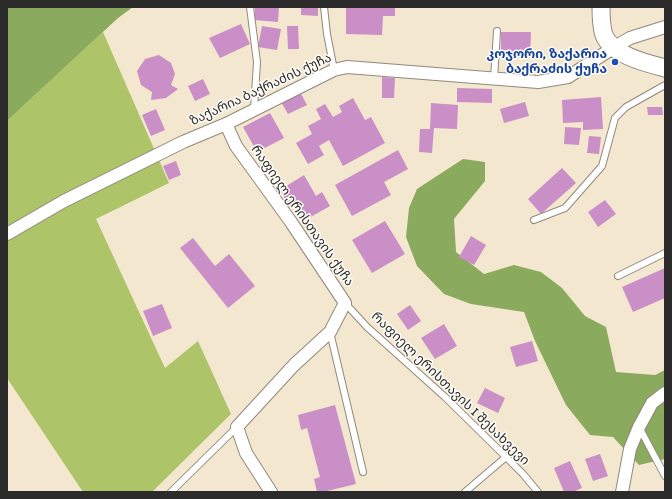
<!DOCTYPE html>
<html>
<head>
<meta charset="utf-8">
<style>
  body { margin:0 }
  #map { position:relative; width:672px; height:499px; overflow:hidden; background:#f4e7cf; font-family:Itim,sans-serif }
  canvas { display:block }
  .frame { position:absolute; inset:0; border:8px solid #2b2b2b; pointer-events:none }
</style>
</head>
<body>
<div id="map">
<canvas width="672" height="499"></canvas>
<div class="frame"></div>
</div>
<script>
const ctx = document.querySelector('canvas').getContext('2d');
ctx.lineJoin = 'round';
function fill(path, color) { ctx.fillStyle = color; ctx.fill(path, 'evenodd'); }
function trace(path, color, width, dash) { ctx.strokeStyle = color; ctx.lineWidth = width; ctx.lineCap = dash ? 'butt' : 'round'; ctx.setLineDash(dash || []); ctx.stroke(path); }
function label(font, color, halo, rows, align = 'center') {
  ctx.font = font + ' Itim,"Noto Sans Georgian",sans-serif'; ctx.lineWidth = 3; ctx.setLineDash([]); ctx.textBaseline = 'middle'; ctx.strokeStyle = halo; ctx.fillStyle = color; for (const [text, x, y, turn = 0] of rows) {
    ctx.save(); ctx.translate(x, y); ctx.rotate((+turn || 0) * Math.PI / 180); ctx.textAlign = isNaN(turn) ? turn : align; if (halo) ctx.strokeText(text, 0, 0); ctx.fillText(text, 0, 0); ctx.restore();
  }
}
fill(new Path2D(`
  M103,32L169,183L96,219L165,368L198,341L231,414L152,492H83L7,378V121Z`), '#adc469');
fill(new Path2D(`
  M7,7H133L118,18L7,121Z
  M463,159L485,162V181L454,219L456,252L484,274L514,265L541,272L562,288L585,316L606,327L616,372L655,375L665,370V459L639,465L613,437L590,435L566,405L535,341L524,312L471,304L444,294L417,266L406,237L409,208L417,189Z`), '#8aaa5d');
fill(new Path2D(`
  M255,7H279L278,22L254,20Z
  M301,7H318V16L301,15Z
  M346,7H395V16H383L382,35L346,34Z
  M241,24L250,44L220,58L209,38Z
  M262,26L281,29L277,50L258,47Z
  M287,26H298L299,49H288Z
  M501,32H531L530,58L501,57Z
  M159,55L171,63L175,74L171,85L178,89L166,98L151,100L152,92L141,85L137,71L145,59Z
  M382,77L395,78L394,98H382Z
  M203,79L210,94L195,101L188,86Z
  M457,88L492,89V103L457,102Z
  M300,92L307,105L288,114L281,102Z
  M601,97L603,129L583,130V122L563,123L562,100Z
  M353,98L365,120L371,117L385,143L343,166L329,140L319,146L324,155L308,164L296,143L312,134L308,126L321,119L316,109L325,104L333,117L342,112L339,106Z
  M525,102L529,116L504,123L500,109Z
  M431,103L458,105L457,129L434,128L432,153L419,152L420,129H430Z
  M647,107H662L663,115H648Z
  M156,109L165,130L151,136L142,115Z
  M270,113L284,138L257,152L243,127Z
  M565,127L581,128L579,145L564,144Z
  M589,136L601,137L599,154L587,153Z
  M398,150L408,169L384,182L391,195L352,216L335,185Z
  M176,161L181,175L169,180L163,166Z
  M562,168L576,183L541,214L528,199Z
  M304,175L316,196L322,192L330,206L307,219L297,203L290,208L280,190Z
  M605,200L616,214L598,227L588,212Z
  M385,221L405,254L372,273L352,240Z
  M471,236L486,245L474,265L459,257Z
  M193,238L215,266L229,254L255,286L228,308L180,248Z
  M665,268V298L633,312L622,287Z
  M162,304L172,328L153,336L143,311Z
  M410,305L421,321L408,330L397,314Z
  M444,324L457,346L435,359L421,338Z
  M532,341L538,361L516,367L510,347Z
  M485,388L505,398L498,413L477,403Z
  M335,405L356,484L323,492H317L314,479L320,477L307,428L301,430L298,415Z
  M600,454L608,476L593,481L585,459Z
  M570,461L582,488L573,492H564L554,468Z`), '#ca8fc6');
const service = new Path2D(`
  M250,7L257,62L254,109
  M324,7L327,34L334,70
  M494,79L497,31
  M534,220L565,208L602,166L615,118L626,107L665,85
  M618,276L665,253
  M345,303L367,327L445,397L506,457L523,474L538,492
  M330,332L363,472
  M639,427L665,476
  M171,492L237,427
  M465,492L506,457`);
const minor = new Path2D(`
  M226,124L236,146L291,222L345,303L330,332L294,365L237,427L246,453L271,492
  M7,234L64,201L183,142L226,124L334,70L347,67L538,82L568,77L613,48L630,38L665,27
  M622,492L630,449L639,427L652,403L665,393`);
const secondary = new Path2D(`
  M601,7C601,16 601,26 604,35C612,55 646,63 665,68`);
trace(service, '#90897d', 8);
trace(minor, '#90897d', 14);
trace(secondary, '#90897d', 19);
trace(service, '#fff', 6);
trace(minor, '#fff', 12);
trace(secondary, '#fff', 17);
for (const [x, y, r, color] of [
  [615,62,4,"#1a4fb4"]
]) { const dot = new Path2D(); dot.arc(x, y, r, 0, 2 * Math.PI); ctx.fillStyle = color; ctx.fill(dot); trace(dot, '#fdfcf7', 1.5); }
label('bold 13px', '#164399', '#fdfcf7', [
  ["კოჯორი, ზაქარია",607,55],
  ["ბაქრაძის ქუჩა",607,70]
], 'right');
label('13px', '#2b2b2b', '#fdfcf7', [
  ["ზაქარია ბაქრაძის ქუჩა",261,90,-25],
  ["რაფიელ ერისთავის ქუჩა",302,216,55],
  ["რაფიელ ერისთავის I შესახვევი",450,389,44]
]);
</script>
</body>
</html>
